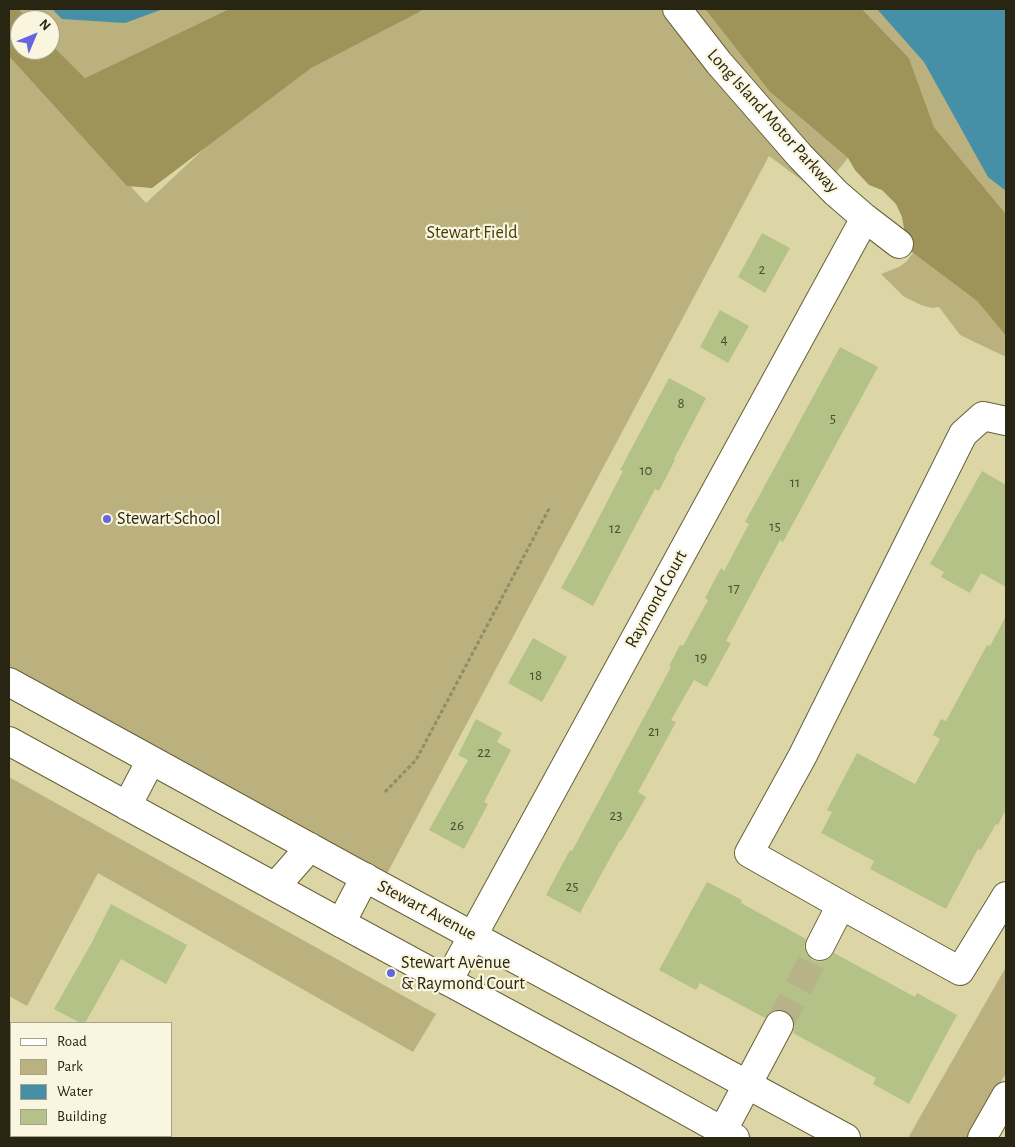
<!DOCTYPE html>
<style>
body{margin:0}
#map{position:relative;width:1015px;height:1147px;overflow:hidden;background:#dcd5a6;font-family:"Alegreya Sans",sans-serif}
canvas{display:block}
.frame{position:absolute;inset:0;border:10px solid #282513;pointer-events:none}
.legend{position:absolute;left:10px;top:1022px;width:162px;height:115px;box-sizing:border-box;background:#f9f5de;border:1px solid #a5a28d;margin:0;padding:6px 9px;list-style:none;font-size:15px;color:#282513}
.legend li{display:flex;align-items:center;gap:10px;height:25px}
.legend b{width:25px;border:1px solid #a5a28d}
.north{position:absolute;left:10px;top:10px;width:50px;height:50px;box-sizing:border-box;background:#f9f5de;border:1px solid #a5a28d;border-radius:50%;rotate:45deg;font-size:14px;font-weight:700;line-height:20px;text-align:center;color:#282513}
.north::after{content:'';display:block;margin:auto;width:18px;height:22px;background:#6765de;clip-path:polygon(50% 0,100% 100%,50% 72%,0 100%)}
</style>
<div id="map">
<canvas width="1015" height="1147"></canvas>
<div class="frame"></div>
<ul class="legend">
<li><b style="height:6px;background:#fff"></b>Road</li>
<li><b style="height:14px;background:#bab17e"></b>Park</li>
<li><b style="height:14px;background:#4590a6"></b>Water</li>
<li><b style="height:14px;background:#b4c288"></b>Building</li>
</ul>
<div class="north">N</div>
</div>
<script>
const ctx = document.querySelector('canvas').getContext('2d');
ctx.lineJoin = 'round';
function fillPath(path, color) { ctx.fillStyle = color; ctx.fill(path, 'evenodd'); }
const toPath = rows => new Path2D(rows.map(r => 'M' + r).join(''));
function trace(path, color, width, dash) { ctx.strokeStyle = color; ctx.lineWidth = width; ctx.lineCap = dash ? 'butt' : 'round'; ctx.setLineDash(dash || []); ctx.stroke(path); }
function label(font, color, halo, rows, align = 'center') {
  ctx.font = font + ' "Alegreya Sans",sans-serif'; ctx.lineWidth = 4.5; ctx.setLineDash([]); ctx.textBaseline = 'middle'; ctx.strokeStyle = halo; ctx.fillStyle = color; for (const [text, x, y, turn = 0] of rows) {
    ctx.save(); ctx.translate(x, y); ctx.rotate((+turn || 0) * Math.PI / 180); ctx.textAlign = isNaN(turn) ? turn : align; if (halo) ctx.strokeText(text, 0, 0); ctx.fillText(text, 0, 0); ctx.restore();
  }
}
const green = toPath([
 [19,9,229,9,85,78,50,43,50,20,27,20],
 [354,9,705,9,770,92,848,158,819,193,769,156,383,881,9,669,9,54,146,203],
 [862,9,1006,9,1006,214,934,127,909,58],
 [913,253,977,301,1006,336,1006,357,960,335,939,307,932,308,921,305,903,296,881,274,899,267,907,261],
 [9,777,436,1014,413,1052,98,873,27,1006,9,996],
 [1006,967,1006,1073,969,1138,908,1138]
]);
const forest = toPath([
 [9,9,19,9,27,20,20,20,20,50,50,50,50,43,85,78,229,9,423,9,419,12,311,68,152,188,127,186,9,56],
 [705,9,862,9,909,58,934,127,1006,214,1006,336,977,301,913,253,907,245,902,217,896,204,882,190,869,185,855,170,848,158,770,92]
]);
const water = toPath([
 [52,9,163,9,125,23,62,19],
 [877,9,1006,9,1006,191,988,177,924,62]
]);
const building = toPath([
 [762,233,790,248,765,293,738,277],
 [720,310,749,326,728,363,700,347],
 [840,347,878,367,783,542,780,540,726,641,731,643,707,687,694,680,671,720,676,722,638,792,646,797,621,841,620,840,580,913,546,895,570,850,572,851,628,747,671,667,669,666,680,645,683,646,708,600,705,598,721,568,724,571,749,524,745,522],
 [669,378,706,398,674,459,675,460,659,491,655,489,593,606,561,588,579,556,623,471,620,470],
 [982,471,1006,485,1006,587,981,573,970,593,941,577,944,572,930,564],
 [1006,616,1006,809,998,825,996,824,981,850,978,849,946,909,870,869,874,861,821,833,832,812,827,810,857,753,915,784,940,739,933,735,941,719,946,721,987,645,990,646],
 [533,638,567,657,542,702,508,683],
 [476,719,502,733,497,742,511,750,484,802,488,804,464,849,429,830,468,760,458,755],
 [707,882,742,900,741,903,806,939,804,947,807,954,812,960,821,962,828,959,834,953,915,997,917,993,957,1015,909,1104,873,1084,876,1078,793,1033,795,1025,792,1017,786,1011,778,1009,771,1012,765,1018,700,983,696,990,659,970],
 [111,904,187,945,166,984,121,959,85,1023,80,1023,54,1009,91,944]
]);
const minorTunnel = toPath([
 [779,1025,820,946]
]);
const path = toPath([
 [385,792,416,760,550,507]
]);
const minor = toPath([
 [677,9,719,63,800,156,836,193,865,218,899,244],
 [1006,421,983,416,963,434,802,757,749,853,841,905,960,971,1006,896],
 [341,923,365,877],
 [820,946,841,905],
 [448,981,865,218],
 [722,1132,779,1025],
 [982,1138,1006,1096]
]);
const major = toPath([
 [9,682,353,871,846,1138],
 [9,741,341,923,625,1077,735,1138],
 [127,806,151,760],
 [275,887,310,847]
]);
const markers = [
 [107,519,5,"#6765de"],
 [391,973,5,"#6765de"]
];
const numberNames = [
 ["2",762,269],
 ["4",724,339],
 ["8",681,403],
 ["5",833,418],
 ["10",646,470],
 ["11",795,482],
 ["15",775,526],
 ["12",615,528],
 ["17",734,588],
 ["19",701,657],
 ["18",536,675],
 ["21",654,731],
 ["22",484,752],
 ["23",616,815],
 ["26",457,825],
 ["25",572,886]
];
const streetNames = [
 ["Long Island Motor Parkway",773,121,48],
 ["Raymond Court",656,599,-61],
 ["Stewart Avenue",427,910,28]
];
const parkNames = [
 ["Stewart Field",472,233]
];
const poiNames = [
 ["Stewart School",117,519],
 ["Stewart Avenue",401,963],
 ["& Raymond Court",401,984]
];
fillPath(green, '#bab17e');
fillPath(forest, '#9e9358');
fillPath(water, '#4590a6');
fillPath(building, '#b4c288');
trace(minorTunnel, '#b8b289', 28, [28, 14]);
trace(minor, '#686137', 30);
trace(major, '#686137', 30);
trace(path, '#918c69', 3, [4, 2.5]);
trace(minor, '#fff', 28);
trace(major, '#fff', 28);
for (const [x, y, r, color] of markers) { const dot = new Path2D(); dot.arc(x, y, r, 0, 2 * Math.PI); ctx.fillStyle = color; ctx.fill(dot); trace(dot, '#f9f5de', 2); }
label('15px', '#4b4c30', null, numberNames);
label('18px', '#282513', '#f9f5de', streetNames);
label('18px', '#433b09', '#f9f5de', parkNames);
label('18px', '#282513', '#f9f5de', poiNames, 'left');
</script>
